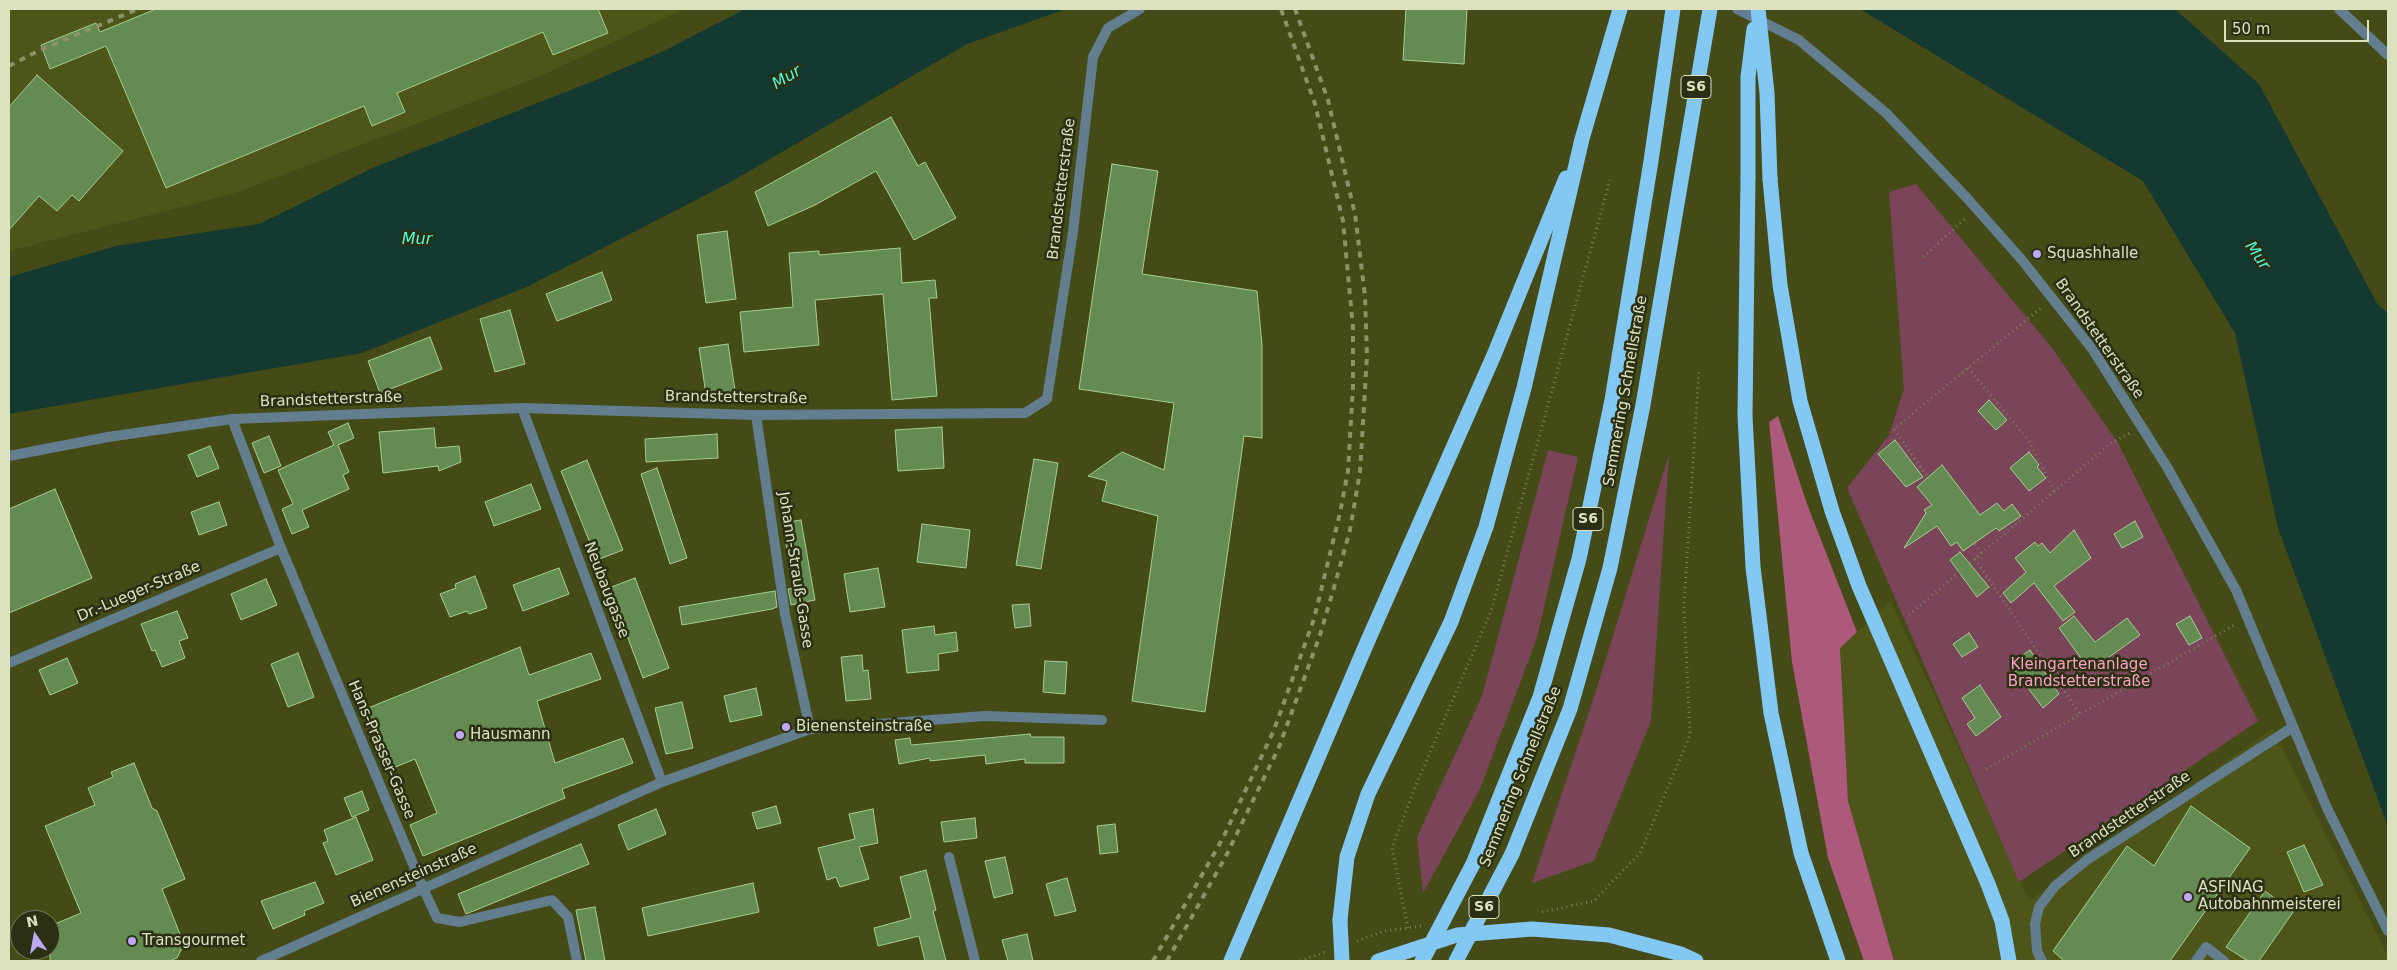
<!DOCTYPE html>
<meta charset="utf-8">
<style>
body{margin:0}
#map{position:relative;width:2397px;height:970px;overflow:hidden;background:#444b17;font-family:"DejaVu Sans",sans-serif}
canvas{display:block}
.frame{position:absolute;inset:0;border:10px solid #dce2c0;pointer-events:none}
.north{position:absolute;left:10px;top:910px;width:50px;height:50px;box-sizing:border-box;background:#2b2f13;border:1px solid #727758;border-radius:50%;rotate:348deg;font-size:14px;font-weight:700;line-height:20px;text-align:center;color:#dce2c0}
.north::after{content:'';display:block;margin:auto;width:18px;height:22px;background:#bda9f5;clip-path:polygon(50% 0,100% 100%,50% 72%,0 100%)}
.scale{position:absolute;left:2224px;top:20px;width:145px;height:22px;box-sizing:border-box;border:2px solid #dce2c0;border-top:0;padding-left:6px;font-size:15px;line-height:18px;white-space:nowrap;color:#dce2c0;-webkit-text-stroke:4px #2b2f13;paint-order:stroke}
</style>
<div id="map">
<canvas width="2397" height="970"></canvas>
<div class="frame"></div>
<div class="north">N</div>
<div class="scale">50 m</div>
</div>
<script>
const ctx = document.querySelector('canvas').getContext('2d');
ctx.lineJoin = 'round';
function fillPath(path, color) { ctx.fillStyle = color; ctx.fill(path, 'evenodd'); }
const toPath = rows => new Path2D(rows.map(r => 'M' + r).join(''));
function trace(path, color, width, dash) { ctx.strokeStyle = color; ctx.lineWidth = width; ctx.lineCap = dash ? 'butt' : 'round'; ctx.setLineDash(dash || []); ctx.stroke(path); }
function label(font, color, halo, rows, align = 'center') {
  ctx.font = font + ' "DejaVu Sans",sans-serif'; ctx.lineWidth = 5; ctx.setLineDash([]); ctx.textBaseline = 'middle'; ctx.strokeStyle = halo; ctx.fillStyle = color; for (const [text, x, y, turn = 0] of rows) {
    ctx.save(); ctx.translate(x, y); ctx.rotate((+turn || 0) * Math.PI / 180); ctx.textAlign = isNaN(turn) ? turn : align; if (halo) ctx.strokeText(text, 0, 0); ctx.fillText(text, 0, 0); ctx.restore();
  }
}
const built = toPath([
 [9,9,684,9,543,75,236,193,9,251],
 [1891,601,2029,901,2272,729,2388,956,2388,961,1894,961,1848,801,1840,647]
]);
const green = toPath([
 [1916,184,2052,348,2118,443,2258,721,2019,882,1847,488,1889,435,1904,389,1889,192],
 [1548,450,1578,457,1537,638,1480,789,1423,893,1417,837,1482,696],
 [1669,454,1651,721,1594,861,1532,883,1595,694]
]);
const forest = toPath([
 [1778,416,1807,504,1857,632,1840,648,1848,801,1894,961,1864,961,1828,858,1792,662,1769,422]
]);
const water = toPath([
 [745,9,1066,9,967,44,727,184,529,286,362,353,9,414,9,277,116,246,259,224,375,167,596,80,666,50],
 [1860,9,2175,9,2259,84,2378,305,2388,313,2388,827,2278,528,2235,333,2143,181]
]);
const building = toPath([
 [156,9,598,9,608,33,553,55,543,32,397,93,405,112,372,126,364,106,166,188,106,46,50,69,41,45,96,23,100,32,156,9],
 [1406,9,1467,9,1464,64,1403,60,1406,9],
 [37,75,123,151,79,201,72,195,57,211,39,196,9,230,9,107,37,75],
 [891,117,918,166,925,162,956,218,914,240,876,171,815,205,768,226,755,192,891,117],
 [1112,164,1158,171,1142,274,1257,291,1262,345,1262,438,1244,436,1205,712,1132,701,1158,516,1102,501,1107,481,1088,476,1122,452,1164,470,1174,403,1079,389,1112,164],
 [727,231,736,299,706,303,697,235,727,231],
 [900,248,902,283,935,280,937,298,929,298,937,396,892,400,883,294,815,300,819,345,744,352,740,312,793,307,789,253,819,251,819,255,900,248],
 [602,272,612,300,557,321,546,294,602,272],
 [510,310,525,364,495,372,480,319,510,310],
 [430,337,442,369,380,393,368,361,430,337],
 [728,344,736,397,707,401,699,348,728,344],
 [1989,400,2007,420,1996,430,1978,411,1989,400],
 [348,423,354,438,338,445,349,472,343,475,349,489,302,510,309,527,292,534,282,509,293,504,278,470,334,445,328,432,348,423],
 [942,427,944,468,898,471,895,430,942,427],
 [434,428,436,448,459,446,461,462,439,471,438,466,383,473,379,432,434,428],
 [717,434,718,458,646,462,645,439,717,434],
 [269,436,281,466,264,473,252,443,269,436],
 [1895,440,1923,477,1906,487,1878,454,1895,440],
 [210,446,219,468,197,477,188,455,210,446],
 [2029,452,2039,465,2037,467,2046,478,2029,491,2010,468,2029,452],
 [1034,459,1058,463,1041,569,1016,565,1034,459],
 [587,460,623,550,597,560,561,471,587,460],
 [1942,465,1980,515,1997,503,2004,511,2012,504,2021,516,1999,531,1996,528,1963,551,1957,542,1951,546,1937,526,1904,548,1926,513,1924,510,1932,505,1917,487,1942,465],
 [657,468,687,558,670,564,641,474,657,468],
 [531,484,541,509,494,526,485,502,531,484],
 [55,489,92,578,9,613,9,509,55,489],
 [219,502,227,525,199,535,191,512,219,502],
 [801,520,815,600,791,605,788,589,794,588,782,523,801,520],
 [2135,521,2143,537,2122,548,2114,534,2135,521],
 [922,524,970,530,966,568,917,562,922,524],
 [2074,530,2091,558,2054,586,2075,612,2063,621,2034,583,2011,603,2003,593,2026,572,2015,558,2035,542,2038,546,2042,543,2050,553,2074,530],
 [1960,552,1989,587,1977,597,1950,560,1960,552],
 [559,568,569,594,523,611,513,585,559,568],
 [878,568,885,607,850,612,844,574,878,568],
 [475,576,487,608,469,614,467,611,450,617,440,594,456,588,455,584,475,576],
 [635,578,669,668,643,678,609,588,635,578],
 [266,579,277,605,241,620,231,594,266,579],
 [775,591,777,607,772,609,682,625,679,607,775,591],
 [1029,604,1031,626,1015,628,1012,605,1029,604],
 [177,611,188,638,179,641,185,658,162,667,155,650,152,651,141,624,177,611],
 [2074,616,2095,642,2127,618,2140,635,2098,665,2096,662,2088,668,2059,628,2074,616],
 [2190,616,2202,638,2189,645,2176,624,2190,616],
 [934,626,935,635,956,632,958,651,938,654,939,670,907,673,902,630,934,626],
 [1969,633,1978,647,1962,657,1953,644,1969,633],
 [520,647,529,675,591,653,601,679,537,701,555,763,623,738,633,763,562,789,565,798,423,856,410,825,437,813,415,759,388,770,363,710,520,647],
 [2030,650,2059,694,2043,708,2010,664,2030,650],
 [298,653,314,697,288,707,271,664,298,653],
 [862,655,863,671,868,670,871,699,846,701,841,657,862,655],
 [67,658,78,683,50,695,39,670,67,658],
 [1045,661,1067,662,1065,694,1043,692,1045,661],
 [1980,685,2001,717,1976,736,1967,724,1975,718,1962,698,1980,685],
 [756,688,762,715,730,722,724,696,756,688],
 [682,702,693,748,666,754,655,708,682,702],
 [1030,734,1031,737,1064,737,1064,763,1025,763,1025,759,986,764,985,755,930,761,930,758,899,764,895,740,910,738,911,745,1030,734],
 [134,763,152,808,157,811,185,879,162,889,184,944,177,958,169,961,50,961,50,926,81,913,45,826,95,805,88,788,113,777,111,772,134,763],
 [362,791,369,810,352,817,344,798,362,791],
 [776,806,781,823,757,829,752,813,776,806],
 [2191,806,2250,848,2170,961,2064,961,2053,951,2127,846,2154,866,2191,806],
 [656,809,666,834,628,850,618,825,656,809],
 [873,809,878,843,859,847,869,879,840,887,836,877,827,880,818,848,855,839,849,814,873,809],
 [356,817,373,860,336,875,323,843,328,841,324,830,356,817],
 [975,818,977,838,944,842,941,822,975,818],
 [1115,824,1118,852,1100,854,1097,826,1115,824],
 [581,844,589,864,466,914,458,894,581,844],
 [2304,845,2323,885,2304,892,2287,852,2304,845],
 [1005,857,1013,893,994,898,985,861,1005,857],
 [926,870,936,910,933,911,946,961,925,961,919,936,878,946,874,928,911,918,900,877,926,870],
 [1067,878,1076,911,1055,916,1046,884,1067,878],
 [315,882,324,903,304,911,305,915,273,929,261,901,315,882],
 [753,883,759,912,648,936,642,908,753,883],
 [2265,891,2293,912,2259,961,2248,961,2226,947,2265,891],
 [595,907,605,961,586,961,576,910,595,907],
 [1027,934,1033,961,1008,961,1002,940,1027,934]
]);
const path = toPath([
 [1923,257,1967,217],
 [1968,368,2029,441,2054,491],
 [1981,553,1894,429,2041,308],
 [1975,559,2080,714],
 [1909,615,2111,443,2130,433],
 [1986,769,2236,624],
 [1542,912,1594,901,1640,853,1690,735,1684,605,1699,369],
 [1408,928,1392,848,1416,785,1491,611,1610,180],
 [1357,941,1385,931,1421,926],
 [1300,961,1325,952]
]);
const lane = toPath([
 [2042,961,2037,951,2035,924,2039,907,2055,886,2088,859,2293,727],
 [2196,961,2206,947,2224,961]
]);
const street = toPath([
 [1737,9,1799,40,1886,113,1966,197,2022,260,2093,350,2167,467,2236,590,2327,808,2388,931],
 [2339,9,2388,55],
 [522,408,662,782],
 [756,415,785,614,810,729],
 [232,419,281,548,423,888,437,918,460,922,552,900,568,917,577,961],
 [9,456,108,437,232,419,522,408,756,415,1025,413,1047,399,1073,232,1093,57,1108,28,1140,9],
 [9,663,281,548],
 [949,857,975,961],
 [261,961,662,782,810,729,985,716,1102,720]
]);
const highway = toPath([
 [1748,177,1745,416,1753,567,1771,713,1801,853,1838,961],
 [1770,179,1780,285,1800,401,1832,511,1859,586,1988,884,2002,921,2009,961],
 [1512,854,1570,709,1610,568,1643,405,1710,9],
 [1473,864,1540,697,1579,559,1612,400,1651,161,1673,9],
 [1340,920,1347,857,1368,794,1451,622,1486,527,1524,388,1582,139,1620,9],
 [1231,961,1366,645,1494,355,1566,178],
 [1378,961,1457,935,1532,929,1609,935,1681,954,1696,961]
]);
const rail = toPath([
 [9,66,38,51,138,9],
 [1153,961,1223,838,1274,730,1314,619,1340,513,1348,471,1353,386,1353,328,1343,221,1315,104,1281,9],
 [1167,961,1226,856,1279,747,1320,635,1335,584,1350,530,1360,472,1367,356,1365,296,1355,214,1328,100,1295,9]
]);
const highwayBridge = toPath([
 [1758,9,1767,93,1770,179],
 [1748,177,1748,77,1754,29],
 [1340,920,1342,961],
 [1422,961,1473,864],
 [1456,961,1512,854]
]);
const markers = [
 [2037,254,5,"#bda9f5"],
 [786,727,5,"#bda9f5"],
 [460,735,5,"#bda9f5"],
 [2188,897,5,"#bda9f5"],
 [132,941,5,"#bda9f5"]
];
const shields = [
 [1696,87,30],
 [1588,519,30],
 [1484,907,30]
];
const shieldNames = [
 ["S6",1696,87],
 ["S6",1588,519],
 ["S6",1484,907]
];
const streetNames = [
 ["Brandstetterstraße",1062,189,-83],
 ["Brandstetterstraße",2099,339,55],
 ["Semmering Schnellstraße",1626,391,-80],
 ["Brandstetterstraße",736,398,1],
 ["Brandstetterstraße",331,400,-2],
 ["Johann-Strauß-Gasse",795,570,81],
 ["Neubaugasse",606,590,69],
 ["Dr.-Lueger-Straße",139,592,-23],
 ["Hans-Prasser-Gasse",381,750,67],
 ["Semmering Schnellstraße",1521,777,-68],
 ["Brandstetterstraße",2130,815,-34],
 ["Bienensteinstraße",414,876,-24]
];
const poiNames = [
 ["Squashhalle",2047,254],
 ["Bienensteinstraße",796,727],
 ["Hausmann",470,735],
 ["ASFINAG",2198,888],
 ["Autobahnmeisterei",2198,905],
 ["Transgourmet",142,941]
];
const parkNames = [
 ["Kleingartenanlage",2079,665],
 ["Brandstetterstraße",2079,682]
];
const waterNames = [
 ["Mur",787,78,-31],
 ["Mur",417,240],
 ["Mur",2257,256,55]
];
fillPath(built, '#4d5519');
fillPath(green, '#7a4559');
fillPath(forest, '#ad597b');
fillPath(water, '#133931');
fillPath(building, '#648b52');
trace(building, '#a6cf93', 1);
trace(path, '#7c8356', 3, [1, 4]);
trace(lane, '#627e8f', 10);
trace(street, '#627e8f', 10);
trace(highway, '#83c8f3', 15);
trace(rail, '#8c9367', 4, [6, 6]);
trace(highwayBridge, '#83c8f3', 15);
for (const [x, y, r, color] of markers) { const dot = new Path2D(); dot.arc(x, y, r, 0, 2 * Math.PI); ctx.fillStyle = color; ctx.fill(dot); trace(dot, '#2b2f13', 2); }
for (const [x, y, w] of shields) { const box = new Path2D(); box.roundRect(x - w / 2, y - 11.5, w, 23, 4); ctx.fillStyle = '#2b2f13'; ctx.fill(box); trace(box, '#dce2c0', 1); }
label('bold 14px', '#dce2c0', null, shieldNames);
label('15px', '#dce2c0', '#2b2f13', streetNames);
label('15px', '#dce2c0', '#2b2f13', poiNames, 'left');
label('15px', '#fda0c3', '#2b2f13', parkNames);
label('italic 16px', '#4ffad7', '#2b2f13', waterNames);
</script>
